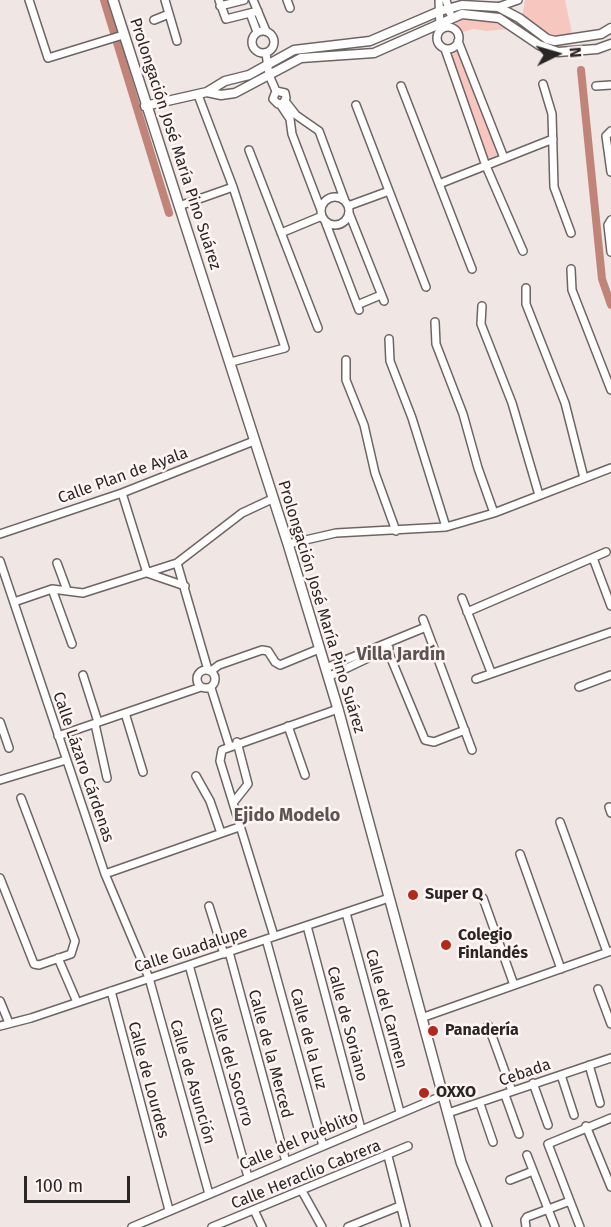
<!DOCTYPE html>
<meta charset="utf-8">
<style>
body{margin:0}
#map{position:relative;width:611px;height:1227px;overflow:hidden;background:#f0e7e5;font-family:"Fira Sans",sans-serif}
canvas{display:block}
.north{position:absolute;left:527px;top:24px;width:60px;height:60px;-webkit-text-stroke:4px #fdf4f3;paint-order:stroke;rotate:85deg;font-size:16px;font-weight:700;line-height:24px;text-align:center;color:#2a2626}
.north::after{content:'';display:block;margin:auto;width:21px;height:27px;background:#2a2626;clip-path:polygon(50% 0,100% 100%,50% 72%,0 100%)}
.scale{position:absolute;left:24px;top:1176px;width:106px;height:27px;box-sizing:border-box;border:3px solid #2a2626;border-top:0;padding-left:8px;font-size:18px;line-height:21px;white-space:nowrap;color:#2a2626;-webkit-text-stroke:4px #fdf4f3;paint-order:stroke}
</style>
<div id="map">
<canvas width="611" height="1227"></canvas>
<div class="north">N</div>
<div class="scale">100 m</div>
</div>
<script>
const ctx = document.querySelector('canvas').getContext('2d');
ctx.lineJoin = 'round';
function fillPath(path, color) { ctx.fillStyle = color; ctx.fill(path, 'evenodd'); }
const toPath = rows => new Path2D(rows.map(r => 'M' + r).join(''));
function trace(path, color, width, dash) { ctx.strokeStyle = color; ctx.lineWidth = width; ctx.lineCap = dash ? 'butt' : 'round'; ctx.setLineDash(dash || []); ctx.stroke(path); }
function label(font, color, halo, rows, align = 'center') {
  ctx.font = font + ' "Fira Sans",sans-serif'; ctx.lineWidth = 5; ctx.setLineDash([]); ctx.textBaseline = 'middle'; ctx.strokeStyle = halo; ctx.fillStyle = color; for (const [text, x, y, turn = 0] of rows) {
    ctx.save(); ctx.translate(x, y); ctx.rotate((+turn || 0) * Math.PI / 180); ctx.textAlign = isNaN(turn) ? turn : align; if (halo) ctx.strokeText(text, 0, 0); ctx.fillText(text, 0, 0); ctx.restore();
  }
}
const green = toPath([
 [525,0,565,0,572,33,550,37,522,17],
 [455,20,489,20,508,29,487,31,473,29,460,33],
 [458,46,500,155,487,161,447,51]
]);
const canal = toPath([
 [104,0,169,213],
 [581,70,602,279,611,305]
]);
const minor = toPath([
 [29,0,48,58,123,35],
 [165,0,177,41],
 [219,0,226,19,258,11],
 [253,0,266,31],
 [287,0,290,8],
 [439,0,440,27],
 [446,0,450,13],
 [220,6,244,0],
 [498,7,518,0],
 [250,13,257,32],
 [154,20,169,14],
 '437 38a11 11 0 1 1 22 0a11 11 0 1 1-22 0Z',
 '252 42a11 11 0 1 1 22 0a11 11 0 1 1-22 0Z',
 [458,41,504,158],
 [445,49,486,166,523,251],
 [266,53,269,75,276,91,273,99,278,104,283,103,286,98,285,93,276,91],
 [543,84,552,114,554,187,571,233],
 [401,86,472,269],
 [596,86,611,85],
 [198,95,233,187,285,348,231,362],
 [285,101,296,115,319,131,345,201],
 [280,104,290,119,292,134,321,210],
 [356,105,426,287],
 [611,131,606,136,611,172],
 [249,150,318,328],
 [439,184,553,139],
 '321 211a14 14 0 1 1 28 0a14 14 0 1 1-28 0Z',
 [179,206,233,187],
 [348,206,389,191],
 [349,213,384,301],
 [611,220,608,225,611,252],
 [325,221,359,310],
 [281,233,322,216],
 [571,269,572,290,611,390],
 [526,288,526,304,565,403,584,478],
 [357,305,381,295],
 [482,306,481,324,512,403,539,495],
 [435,322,436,344,463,414,478,468,494,513],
 [389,339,390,361,412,418,446,527],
 [346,360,346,380,364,425,375,473,396,531],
 [122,493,147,573,185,586],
 [0,534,122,493,254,441],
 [288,544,336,533,446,527,494,513,611,468],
 [593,558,611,606],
 [0,561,105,874,149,978,209,1194],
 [57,563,67,590],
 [177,563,208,670],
 [52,589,72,644],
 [462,598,491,672],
 [14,602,52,589,83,593,177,563,242,513,272,499],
 [467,612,606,552],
 [423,619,472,750],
 [385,644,425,740,434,742,465,730],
 [326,668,426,627],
 '197 679a9 9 0 1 1 18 0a9 9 0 1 1-18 0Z',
 [211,671,219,665,262,650,268,651,275,662,280,665,319,649],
 [83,675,98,722],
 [328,677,389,648],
 [476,679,611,632],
 [579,687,611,675],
 [211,688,229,745],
 [125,713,143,772],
 [0,722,9,748],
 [95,724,107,778],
 [288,726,305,775],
 [58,736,201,687],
 [237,742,248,784,233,803,274,936],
 [196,776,210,801,221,833],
 [0,780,66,760],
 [233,803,220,761,222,750,338,709],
 [609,807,611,813],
 [560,822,607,952],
 [520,854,561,969],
 [105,874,239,827],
 [0,878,34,964,39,965,71,954,75,941,21,798],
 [483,898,514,985],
 [209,906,224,954],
 [346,913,400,1112],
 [307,926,361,1129],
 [266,939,323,1146],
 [229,952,286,1162],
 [58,958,77,1002],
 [189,965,248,1177],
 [598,989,611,1024],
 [111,991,169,1210],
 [0,1001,9,1023],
 [424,1017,611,951],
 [488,1025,512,1091],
 [0,1026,31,1018,389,898],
 [589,1065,600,1103],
 [561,1075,574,1115],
 [533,1083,548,1125],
 [505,1095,519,1134],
 [480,1104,493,1142],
 [448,1113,611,1058],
 [586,1126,611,1187],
 [527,1155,555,1227],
 [388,1156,406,1227],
 [510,1180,533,1171],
 [302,1191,322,1227],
 [254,1210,262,1227],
 [132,1227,444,1095],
 [212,1227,408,1146],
 [348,1227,400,1206],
 [526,1227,525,1220,527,1217,570,1201],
 [580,1227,548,1144,611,1118]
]);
const tertiary = toPath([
 [207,92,225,81,249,75,294,50,370,41,440,11,462,5,498,7,519,18,547,39,555,41,601,34,611,28],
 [145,106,207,92,221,95,235,93,301,58,374,53,462,14,499,18,539,45,558,52,597,49,611,44]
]);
const secondary = toPath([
 [113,0,288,544,338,709,461,1162,487,1227]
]);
const markers = [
 [413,895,6,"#b52819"],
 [446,945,6,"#b52819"],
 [433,1031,6,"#b52819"],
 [424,1093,6,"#b52819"]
];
const streetNames = [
 ["Prolongación José María Pino Suárez",175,144,72],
 ["Calle Plan de Ayala",123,476,-20],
 ["Prolongación José María Pino Suárez",321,607,73],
 ["Calle Lázaro Cárdenas",83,767,71],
 ["Calle Guadalupe",191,950,-18],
 ["Calle del Carmen",386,1009,75],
 ["Calle de Soriano",347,1024,75],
 ["Calle de la Luz",308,1039,75],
 ["Calle de la Merced",270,1054,75],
 ["Calle del Socorro",231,1067,74],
 ["Cebada",525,1073,-19],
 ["Calle de Lourdes",148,1080,75],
 ["Calle de Asunción",192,1082,74],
 ["Calle del Pueblito",299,1141,-23],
 ["Calle Heraclio Cabrera",306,1175,-22]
];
const poiNames = [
 ["Super Q",425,895],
 ["Colegio",458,936],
 ["Finlandés",458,954],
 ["Panadería",445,1031],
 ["OXXO",436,1093]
];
const neighbourhoodNames = [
 ["Villa Jardín",401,655],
 ["Ejido Modelo",287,816]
];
fillPath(green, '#f7c7bf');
trace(canal, '#c08479', 8);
trace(minor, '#6d6564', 10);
trace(tertiary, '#6d6564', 11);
trace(secondary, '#6d6564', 12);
trace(minor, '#fff', 7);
trace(tertiary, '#fff', 8);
trace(secondary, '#fff', 9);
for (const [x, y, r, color] of markers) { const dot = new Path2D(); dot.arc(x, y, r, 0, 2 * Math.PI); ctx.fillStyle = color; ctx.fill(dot); trace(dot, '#fdf4f3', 2); }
label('16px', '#2a2626', '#fdf4f3', streetNames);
label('bold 16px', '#2a2626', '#fdf4f3', poiNames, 'left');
label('bold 18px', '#5b5452', '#fdf4f3', neighbourhoodNames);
</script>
